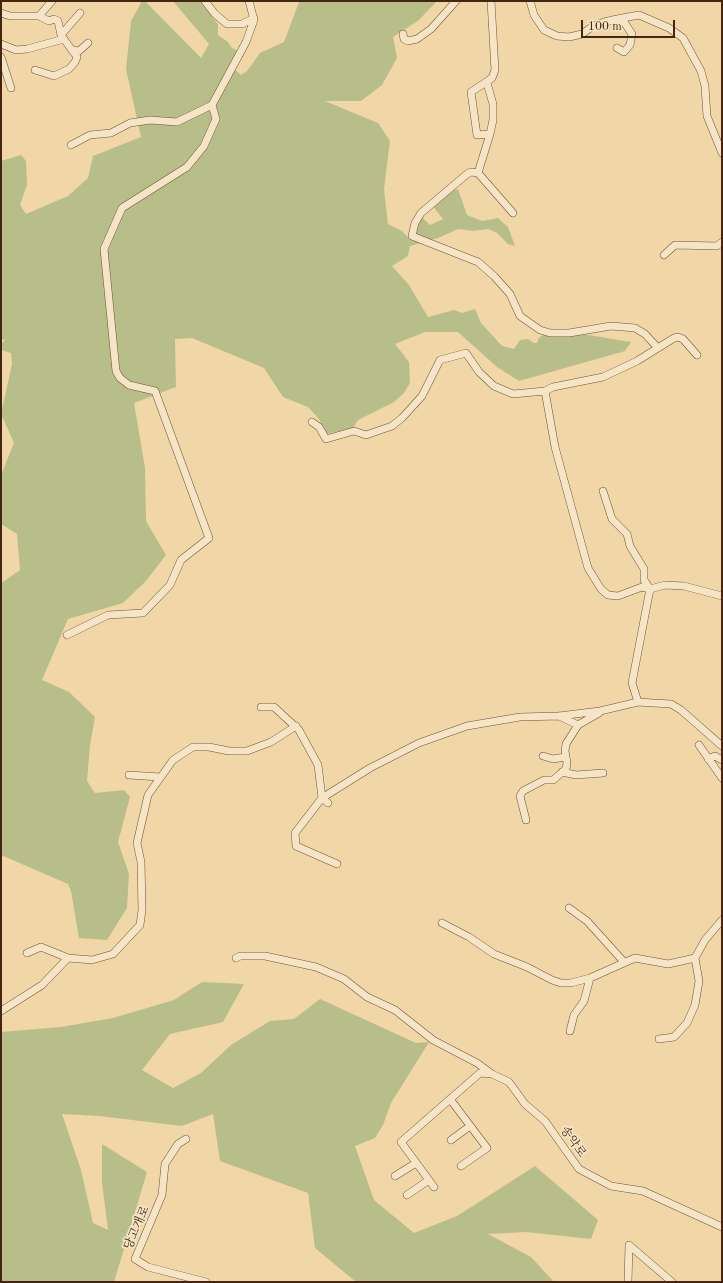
<!DOCTYPE html>
<meta charset="utf-8">
<style>
body{margin:0}
#map{position:relative;width:723px;height:1283px;overflow:hidden;background:#f1d6a8;font-family:"Old Standard TT",serif}
canvas{display:block}
.frame{position:absolute;inset:0;border:2px solid #442610;pointer-events:none}
.scale{position:absolute;left:581px;top:20px;width:94px;height:18px;box-sizing:border-box;border:2px solid #442610;border-top:0;padding-left:5px;font-size:12px;line-height:14px;white-space:nowrap;color:#442610;-webkit-text-stroke:3px #f6e4c6;paint-order:stroke}
</style>
<div id="map">
<canvas width="723" height="1283"></canvas>
<div class="frame"></div>
<div class="scale">100 m</div>
</div>
<script>
const ctx = document.querySelector('canvas').getContext('2d');
ctx.lineJoin = 'round';
function fillPath(path, color) { ctx.fillStyle = color; ctx.fill(path, 'evenodd'); }
const toPath = rows => new Path2D(rows.map(r => 'M' + r).join(''));
function trace(path, color, width, dash) { ctx.strokeStyle = color; ctx.lineWidth = width; ctx.lineCap = dash ? 'butt' : 'round'; ctx.setLineDash(dash || []); ctx.stroke(path); }
function label(font, color, halo, rows, align = 'center') {
  ctx.font = font + ' "Old Standard TT","Noto Serif KR",serif'; ctx.lineWidth = 3.5; ctx.setLineDash([]); ctx.textBaseline = 'middle'; ctx.strokeStyle = halo; ctx.fillStyle = color; for (const [text, x, y, turn = 0] of rows) {
    ctx.save(); ctx.translate(x, y); ctx.rotate((+turn || 0) * Math.PI / 180); ctx.textAlign = isNaN(turn) ? turn : align; if (halo) ctx.strokeText(text, 0, 0); ctx.fillText(text, 0, 0); ctx.restore();
  }
}
const green = toPath([
 [142,1,145,1,201,58,209,44,173,1,202,1,213,18,218,24,218,35,228,42,231,47,244,55,234,69,241,75,247,71,260,53,284,42,299,2,296,1,437,1,419,20,393,37,397,58,382,85,361,101,325,101,378,123,390,141,384,189,388,224,402,231,408,237,416,231,422,217,430,225,443,219,432,205,451,191,458,189,467,215,482,221,498,218,508,227,515,246,508,244,497,233,488,229,473,231,458,229,438,238,410,246,408,256,392,266,409,285,428,317,454,310,462,313,475,309,481,323,502,346,514,349,520,340,528,339,534,343,537,343,539,338,544,334,555,333,565,329,576,333,631,342,625,351,519,381,497,367,458,332,425,332,395,344,409,362,410,383,404,393,394,402,358,420,353,428,326,434,319,419,308,407,283,397,264,368,192,338,175,339,176,387,134,403,145,468,146,521,166,555,146,581,123,603,68,619,42,680,69,692,95,717,90,745,87,781,95,793,124,790,130,797,118,842,129,874,127,908,107,940,79,938,71,891,68,884,1,855,1,583,20,570,17,534,1,524,1,475,14,443,1,414,12,364,11,353,1,350,1,344,5,340,1,339,1,161,21,155,26,161,27,185,20,205,26,214,68,196,88,178,93,156,141,137,126,69,131,21],
 [202,982,244,984,223,1022,170,1034,142,1070,173,1088,201,1073,231,1045,270,1021,294,1019,320,999,416,1043,429,1042,391,1103,383,1125,375,1138,355,1146,374,1200,414,1233,457,1216,535,1166,598,1220,591,1239,526,1232,488,1234,531,1257,554,1282,356,1282,315,1248,308,1193,220,1161,213,1114,182,1126,99,1116,62,1114,81,1170,93,1223,108,1230,102,1182,102,1144,147,1172,114,1282,1,1282,1,1032,61,1027,113,1018,174,1000]
]);
const street = toPath([
 [205,1,215,14,227,24,242,24,254,18],
 [491,1,495,70,492,78,471,92,477,135,490,134,478,173,513,213],
 [530,1,534,15,544,30,557,36,569,37,582,34,593,26,604,22,617,19,624,22,632,34,630,45,624,52,617,48],
 [1,13,10,16,39,16,49,21,54,19,58,21,61,35,77,57,75,62,69,69,54,76,35,70],
 [39,16,52,1],
 [617,19,639,15,669,28,683,38,701,71,705,86,707,116,722,153],
 [403,34,404,39,408,41,417,39,431,29,456,1],
 [61,35,80,13],
 [1,44,16,50,27,49,64,39],
 [72,50,79,51,88,43],
 [1,57,11,88],
 [487,83,493,104,493,120,490,134],
 [71,145,90,135,111,133,130,123,150,120,177,122,212,105],
 [478,173,471,172,467,174,421,213,415,223,412,236,478,262,494,276,510,294,520,316,540,330,550,333,569,333,611,326,635,328,645,334,657,347],
 [664,255,675,245,717,246,722,242],
 [545,391,555,447,588,568,601,589,608,595,618,596,642,587,650,589,632,683,638,702],
 [312,422,319,427,326,439,354,431,366,435,392,426,402,418,422,396,440,360,466,353,479,372,494,386,513,394,545,391,553,387,603,377,637,361,674,338,678,337,683,339,697,355],
 [603,491,612,519,627,534,630,546,644,569,644,580,650,589,665,585,684,586,722,596],
 [67,635,108,615,143,613,170,585,181,560,209,538,155,391,129,385,120,378,116,371,104,249,122,208,187,167,204,146,216,119,212,105,246,42,254,20,249,1],
 [261,707,274,707,299,730,318,765,322,798,328,803],
 [578,725,599,713],
 [699,745,722,778],
 [543,756,553,759,565,757],
 [708,759,715,756,722,760],
 [562,772,576,775,603,773],
 [129,775,160,777],
 [526,820,520,796,523,791,544,780,553,780,566,769,567,763,565,751,566,744,578,725,559,716],
 [337,864,296,846,295,833,322,798,370,768,419,743,467,726,520,717,559,716,600,711,638,702,653,703,671,704,681,710,722,746],
 [569,908,587,921,624,962],
 [442,923,469,937,494,954,527,967,552,980,561,983,571,983,590,978,635,958,668,964,695,958],
 [27,953,41,947,68,958,92,960,113,954,140,925,142,910,141,862,137,843,148,795,173,760,193,747,209,747,229,751,247,751,271,742,296,726],
 [236,958,240,956,265,956,316,967,344,979,367,997,395,1010,433,1040,477,1063,492,1074],
 [1,1011,42,985,68,958],
 [570,1031,574,1015,584,1001,590,978],
 [659,1039,674,1037,687,1023,695,1005,699,981,695,958,705,940,722,920],
 [450,1099,487,1148,461,1166],
 [186,1139,178,1144,165,1164,162,1195,135,1259,148,1267,206,1282],
 [451,1140,470,1126],
 [395,1176,416,1163],
 [434,1187,401,1142,480,1073,492,1074,509,1082,525,1104,545,1121,579,1169,611,1186,643,1191,722,1227],
 [407,1195,429,1180],
 [628,1282,629,1245,672,1282]
]);
const streetNames = [
 ["송악로",573,1142,55],
 ["당고개로",137,1228,-67]
];
fillPath(green, '#b8be89');
trace(street, '#6f5236', 8);
trace(street, '#f6e4c6', 7);
label('12px', '#442610', '#f6e4c6', streetNames);
</script>
